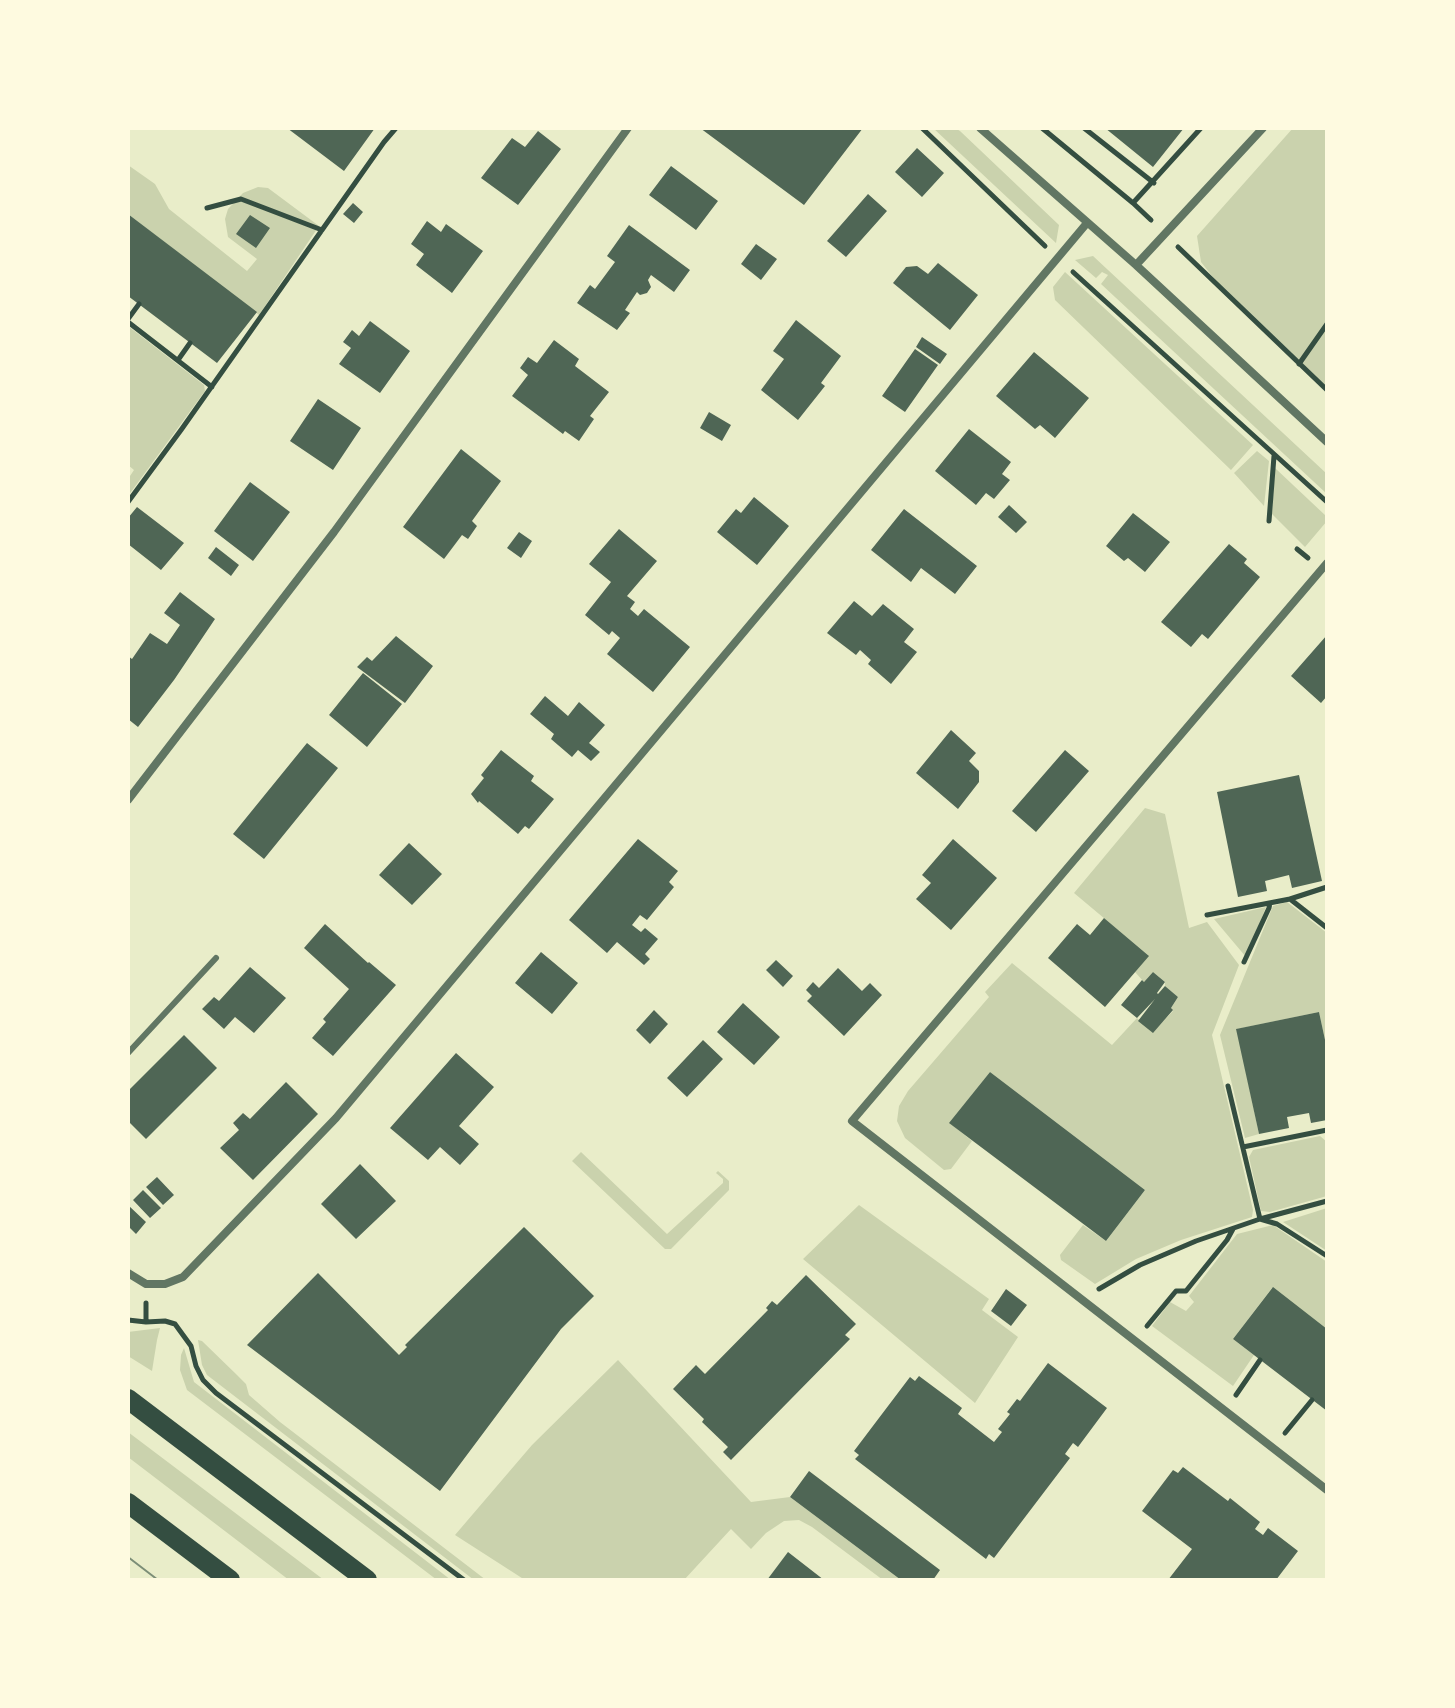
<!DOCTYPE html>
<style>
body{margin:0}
#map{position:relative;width:1455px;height:1708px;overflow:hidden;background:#e9edc9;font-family:"Work Sans",sans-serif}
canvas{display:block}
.frame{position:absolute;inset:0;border:130px solid #fefae0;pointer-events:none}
</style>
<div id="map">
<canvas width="1455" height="1708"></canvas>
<div class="frame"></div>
</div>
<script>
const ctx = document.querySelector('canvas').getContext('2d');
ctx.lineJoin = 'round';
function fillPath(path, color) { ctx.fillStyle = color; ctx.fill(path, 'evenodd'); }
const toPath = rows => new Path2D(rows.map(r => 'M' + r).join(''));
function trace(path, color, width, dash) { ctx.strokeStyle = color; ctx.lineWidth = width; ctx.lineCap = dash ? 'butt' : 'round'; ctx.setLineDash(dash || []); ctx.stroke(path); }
const green = toPath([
 [933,128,955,128,960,131,1059,225,1056,243],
 [1293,128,1327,128,1327,388,1216,281,1201,262,1197,236],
 [128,165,155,184,169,209,247,271,257,259,228,237,225,219,228,209,243,193,258,187,268,188,319,226,259,315,128,214],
 [1093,256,1327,474,1327,494,1101,284,1108,275,1102,272,1096,278,1075,260],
 [1065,272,1253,445,1231,470,1055,300,1053,287],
 [128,326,204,385,205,391,128,496,128,479,134,470,128,465],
 [1257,451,1269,461,1264,506,1234,473],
 [1275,468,1326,516,1327,521,1305,547,1272,514],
 [1145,808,1165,814,1189,928,1207,922,1239,965,1212,1035,1253,1210,1252,1217,1181,1240,1136,1259,1095,1284,1061,1260,1060,1255,1083,1225,1106,1241,1145,1190,990,1072,950,1123,972,1141,951,1169,944,1170,905,1138,897,1121,899,1106,908,1091,989,997,985,992,1012,963,1112,1045,1137,1018,1153,1032,1173,1011,1171,1008,1178,997,1165,986,1165,982,1153,972,1144,982,1135,972,1148,955,1074,893],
 [1287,902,1327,933,1327,1049,1319,1012,1237,1029,1259,1134,1245,1138,1220,1035,1273,906],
 [1266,907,1246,957,1214,919],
 [1320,1136,1327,1142,1327,1196,1270,1212,1261,1211,1249,1157,1253,1150],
 [581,1152,667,1234,723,1183,723,1179,716,1173,718,1171,729,1181,729,1190,671,1249,665,1249,572,1161],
 [859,1205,989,1299,982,1310,1018,1337,975,1403,803,1259],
 [1327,1208,1327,1251,1283,1222],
 [1273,1225,1327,1262,1327,1329,1272,1288,1233,1339,1254,1355,1233,1386,1152,1326,1170,1302,1186,1311,1194,1302,1189,1296,1237,1234],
 [160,1328,157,1340,152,1371,128,1356,128,1332],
 [198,1340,202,1341,237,1375,246,1384,249,1395,280,1422,486,1580,474,1580,207,1375,202,1365],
 [184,1348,194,1382,451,1580,437,1580,187,1390,180,1370,181,1355],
 [618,1360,751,1502,790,1497,901,1580,883,1580,812,1527,799,1520,784,1521,766,1533,751,1549,731,1529,684,1580,525,1580,455,1535,532,1445],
 [128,1432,324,1580,289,1580,128,1457]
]);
const building = toPath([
 [287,128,375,128,344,171],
 [700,128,863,128,804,205],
 [1105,128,1184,128,1153,167],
 [538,131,561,149,518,205,481,178,512,138,525,147],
 [917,148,944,173,922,197,895,172],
 [671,166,718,201,696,230,649,195],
 [868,194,887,211,846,257,827,241],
 [353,203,363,212,354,223,343,214],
 [128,214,257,312,217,363,128,296],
 [250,215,270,228,256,248,236,234],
 [427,221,441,232,446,224,483,251,452,293,416,265,424,254,411,244],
 [629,225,690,270,674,292,651,275,648,280,651,287,647,293,640,295,637,292,625,310,630,313,617,330,577,303,590,285,595,289,615,262,607,256],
 [756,244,777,259,761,280,741,264],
 [938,263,978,295,950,330,893,283,906,267,917,266,928,274],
 [796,320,841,356,821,383,825,386,798,420,761,390,784,359,773,351],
 [370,321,410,351,380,393,339,364,351,348,343,342,352,330,359,336],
 [922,337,947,354,940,364,916,347],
 [554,340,579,359,575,366,609,392,590,416,594,419,579,441,565,431,563,434,512,396,528,375,520,368,528,357,537,363],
 [915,349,938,365,905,412,882,396],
 [1034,352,1089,398,1055,438,1040,425,1035,429,996,396],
 [318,399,361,428,333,470,290,441],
 [709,412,731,425,722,441,700,428],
 [969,429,1011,462,1002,474,1010,480,994,499,986,493,976,505,935,471],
 [461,449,501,481,472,521,477,526,468,539,462,535,444,559,403,527],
 [250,482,290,512,253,561,214,531],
 [754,497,789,526,757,565,717,532,736,509,741,513],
 [1009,505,1027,522,1016,533,998,517],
 [137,507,184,543,161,570,128,544,128,518],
 [904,509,977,566,955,594,921,568,911,582,871,550],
 [1133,513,1170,542,1145,572,1128,558,1124,561,1106,546],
 [619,529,657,561,627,596,635,602,630,609,638,616,644,609,690,647,653,692,607,654,620,638,612,631,609,635,585,615,611,582,589,564],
 [519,532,532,541,521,558,507,548],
 [1229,544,1247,559,1244,563,1260,577,1208,639,1202,634,1191,647,1161,622],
 [216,547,239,565,231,576,208,558],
 [180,592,215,619,174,680,138,727,128,719,128,656,132,659,150,633,167,644,180,625,164,613],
 [854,601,872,616,883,604,914,629,904,642,917,652,891,684,868,664,871,660,860,650,856,655,827,633],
 [1327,635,1327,696,1321,703,1291,676],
 [396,636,433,666,405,703,357,667,367,657,372,661],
 [363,673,402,704,367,747,329,715],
 [545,696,568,716,579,702,605,725,589,743,600,752,591,761,578,750,572,757,551,739,554,734,530,714],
 [951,730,976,753,969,761,979,771,979,782,958,809,916,773],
 [307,743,338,768,264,859,233,834],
 [501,750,534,776,531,781,554,799,529,829,525,826,518,834,479,801,478,803,471,794,484,778,481,775],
 [1065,750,1089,771,1036,832,1012,811],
 [1299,775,1322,881,1292,888,1289,875,1265,881,1267,891,1238,897,1217,792],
 [638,839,678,871,669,882,674,887,647,920,640,915,632,925,641,932,645,928,658,939,645,954,650,959,644,965,617,942,607,953,569,920],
 [953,839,997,878,951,930,916,899,931,883,922,875],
 [409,843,442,874,412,905,379,875],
 [1104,918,1149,956,1105,1007,1048,958,1077,924,1090,935],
 [325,924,368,963,369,962,396,985,333,1056,312,1038,326,1022,323,1019,349,989,304,948],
 [541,952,578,983,552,1014,515,983],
 [776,960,793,976,783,987,766,970],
 [250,967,286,998,254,1033,235,1017,224,1029,202,1009,214,997,219,1001],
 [838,968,862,991,870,983,882,995,844,1036,807,1001,812,996,806,990,813,982,819,988],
 [1153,972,1165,982,1157,993,1158,994,1165,986,1178,997,1171,1008,1173,1010,1153,1033,1138,1021,1155,999,1137,1018,1121,1005,1142,980,1144,982],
 [743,1003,780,1037,754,1065,717,1032],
 [654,1010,668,1024,650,1044,636,1030],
 [1319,1012,1327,1049,1327,1120,1311,1123,1309,1113,1287,1117,1289,1128,1259,1134,1236,1029],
 [184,1035,217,1068,146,1139,128,1121,128,1091],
 [703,1040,723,1059,687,1097,667,1078],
 [456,1053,494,1087,459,1126,479,1144,460,1165,440,1147,428,1160,390,1128],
 [990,1072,1145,1190,1106,1241,949,1123],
 [286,1082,318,1114,253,1180,220,1148,239,1130,233,1123,243,1113,250,1119],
 [360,1164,396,1201,356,1239,321,1204],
 [157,1177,174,1195,163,1205,146,1187],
 [143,1190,161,1208,150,1218,133,1200],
 [128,1205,146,1222,136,1234,128,1226],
 [524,1227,594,1296,561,1329,440,1491,247,1345,318,1273,399,1355,407,1347,405,1345],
 [806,1275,856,1324,845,1335,850,1339,731,1460,723,1452,728,1447,702,1422,704,1419,673,1389,696,1365,705,1374,768,1310,766,1308,772,1301,777,1305],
 [1273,1287,1327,1329,1327,1411,1233,1339],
 [1006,1289,1027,1305,1011,1326,991,1311],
 [1048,1363,1107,1408,1078,1447,1073,1443,1065,1454,1070,1458,994,1558,989,1554,986,1559,855,1459,859,1455,854,1451,910,1377,915,1381,919,1376,962,1408,958,1414,994,1442,1002,1432,998,1429,1010,1414,1007,1412,1017,1399,1020,1401],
 [1183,1467,1228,1501,1230,1498,1260,1522,1255,1529,1263,1535,1268,1528,1298,1551,1276,1580,1168,1580,1192,1549,1142,1511,1173,1470,1178,1473],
 [809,1471,940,1570,933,1580,901,1580,790,1497],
 [788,1552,824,1580,767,1580]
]);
const path = toPath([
 [922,128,1045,246],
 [1042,128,1133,203,1151,220],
 [1084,128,1154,183],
 [1133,203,1201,128],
 [207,208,241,199,322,230],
 [1178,247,1327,390],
 [1073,272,1327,502],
 [128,319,139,304],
 [128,322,212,387],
 [178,360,190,343],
 [1299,364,1327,324],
 [128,502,181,430,384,142,396,128],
 [1269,521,1274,456],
 [1297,549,1308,558],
 [1327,887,1290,899,1327,928],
 [1207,915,1290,899],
 [1244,962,1269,908,1270,903],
 [1228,1086,1260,1219,1277,1224,1327,1256],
 [1243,1147,1327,1130],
 [1099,1289,1140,1265,1196,1241,1260,1219,1327,1201],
 [128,1320,146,1322,165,1321,175,1324,191,1346,196,1366,203,1380,216,1393,464,1580],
 [146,1322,146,1303],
 [1147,1326,1176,1291,1186,1291,1227,1240,1233,1229],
 [1236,1395,1260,1360],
 [1285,1433,1312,1400]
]);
const service = toPath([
 [128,1053,216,958]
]);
const minor = toPath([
 [980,128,1136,265,1327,442],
 [1136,265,1263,128],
 [1327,563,852,1121,1327,1490],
 [128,800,334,532,628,128],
 [128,1273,146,1284,165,1284,183,1277,336,1118,1087,223]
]);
const primary = toPath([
 [128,1399,367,1580],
 [128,1503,230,1580]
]);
const tram = toPath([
 [128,1557,158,1580]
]);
fillPath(green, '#cad2ad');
fillPath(building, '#4f6655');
trace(path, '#344e41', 5);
trace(service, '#617663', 6);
trace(minor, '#617663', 8);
trace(primary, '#344e41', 20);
trace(tram, '#7c8e77', 2);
</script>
